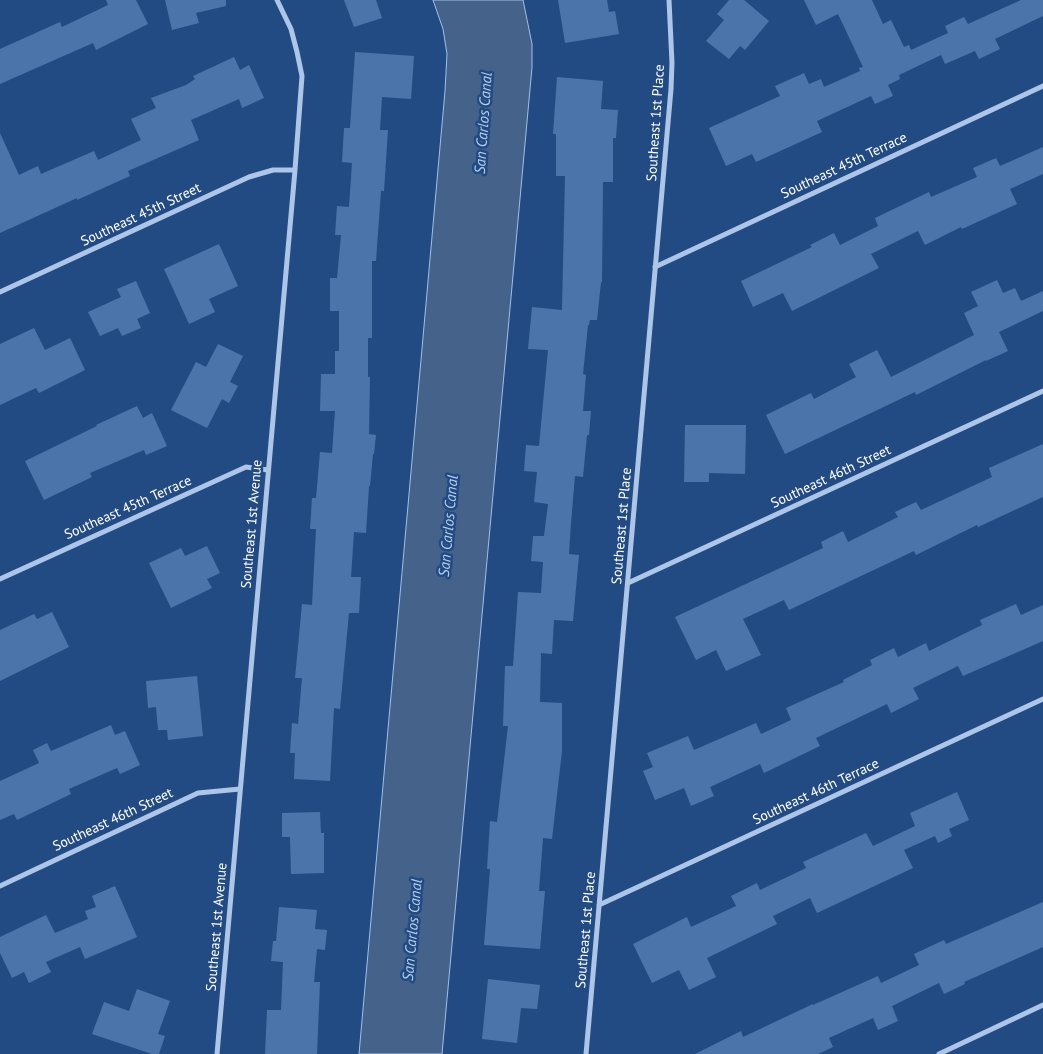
<!DOCTYPE html>
<style>
body{margin:0}
canvas{display:block;background:#234b83}
</style>
<canvas width="1043" height="1054"></canvas>
<script>
const ctx = document.querySelector('canvas').getContext('2d');
ctx.lineJoin = 'round';
function fillPath(path, color) { ctx.fillStyle = color; ctx.fill(path, 'evenodd'); }
const toPath = rows => new Path2D(rows.map(r => 'M' + r).join(''));
function trace(path, color, width, dash) { ctx.strokeStyle = color; ctx.lineWidth = width; ctx.lineCap = dash ? 'butt' : 'round'; ctx.setLineDash(dash || []); ctx.stroke(path); }
function label(font, color, halo, rows, align = 'center') {
  ctx.font = font + ' "PT Sans",sans-serif'; ctx.lineWidth = 5; ctx.setLineDash([]); ctx.textBaseline = 'middle'; ctx.strokeStyle = halo; ctx.fillStyle = color; for (const [text, x, y, turn = 0] of rows) {
    ctx.save(); ctx.translate(x, y); ctx.rotate((+turn || 0) * Math.PI / 180); ctx.textAlign = isNaN(turn) ? turn : align; if (halo) ctx.strokeText(text, 0, 0); ctx.fillText(text, 0, 0); ctx.restore();
  }
}
const water = toPath([
 [433,0,523,0,532,44,532,67,442,1054,359,1054,445,91,447,54,443,29,433,0]
]);
const building = toPath([
 [106,0,136,0,148,24,96,50,93,43,0,84,0,49,60,22,62,27,108,5],
 [165,0,226,0,226,6,196,13,199,23,172,30],
 [344,0,376,0,382,18,354,27],
 [558,0,607,0,609,12,615,11,619,34,565,43],
 [729,0,744,0,769,21,745,50,740,46,729,59,706,41,724,20,717,14],
 [804,0,872,0,883,24,891,20,904,47,909,45,911,50,948,33,945,26,964,17,968,24,1021,0,1043,0,1043,16,995,39,1000,49,979,59,975,51,945,64,941,55,899,75,900,79,888,85,893,96,875,104,871,96,817,121,822,132,756,162,752,154,726,166,709,128,780,96,775,86,804,73,809,84,821,79,824,87,860,71,859,68,863,67,838,14,816,25],
 [355,52,414,56,411,99,382,97,380,130,388,130,384,191,381,191,376,261,372,261,372,338,368,338,368,377,370,377,369,434,376,435,374,454,373,454,370,486,369,486,366,533,354,532,351,577,361,577,359,613,349,613,340,709,334,708,330,781,294,779,295,753,290,753,292,723,298,724,302,678,295,678,302,604,312,605,316,529,310,529,312,498,316,498,320,452,332,453,335,411,320,411,321,374,335,374,335,351,339,351,339,311,330,311,330,278,337,278,341,235,335,235,337,206,349,207,352,163,342,162,344,128,350,128],
 [234,57,240,70,249,65,264,98,242,108,239,99,191,120,199,140,128,171,130,176,77,200,77,198,0,233,0,133,19,175,38,166,41,174,94,151,98,160,141,140,131,119,156,108,151,98,186,85,195,79,193,76],
 [557,77,603,81,601,109,618,110,616,138,613,138,613,182,603,182,602,282,601,282,597,320,590,320,589,325,588,325,583,374,586,375,583,411,591,411,589,435,587,435,583,477,575,476,571,523,569,554,579,555,573,621,554,620,552,654,541,653,540,702,562,703,562,751,552,839,543,838,539,891,545,891,540,949,484,945,490,869,487,869,490,821,497,822,508,726,503,726,505,666,513,666,518,592,541,593,543,562,531,561,533,536,544,536,548,504,534,502,537,472,524,471,526,445,539,446,548,350,528,349,532,307,562,310,565,176,556,176,556,134,553,134],
 [1043,147,1043,174,1010,189,1017,204,962,229,961,227,925,245,918,231,871,254,879,268,792,311,783,293,753,307,741,281,812,247,810,245,834,233,840,245,878,226,875,218,929,192,931,197,977,177,973,168,996,158,1000,166],
 [219,244,238,286,209,299,215,312,189,324,164,269],
 [997,280,1003,293,1015,288,1021,301,1043,291,1043,311,999,332,1008,351,986,361,986,360,916,395,915,392,785,454,766,415,811,393,814,399,856,377,849,364,877,350,891,377,974,335,964,313,978,306,971,292],
 [136,281,150,313,137,319,141,328,122,336,118,328,100,336,88,312,121,297,117,289],
 [34,328,45,350,70,338,85,370,39,393,36,388,0,405,0,344],
 [218,344,243,356,230,382,238,386,229,403,222,399,207,428,171,410,196,362,206,367],
 [137,406,143,418,152,413,167,446,146,455,144,450,90,473,92,477,44,500,25,461,97,426,96,425],
 [685,425,746,425,745,474,709,473,709,482,684,482],
 [1043,444,1043,497,978,527,977,525,916,555,914,551,789,610,784,600,743,619,761,655,726,671,716,650,696,660,675,617,823,548,821,542,843,531,848,542,898,517,895,512,916,502,921,510,992,477,989,468],
 [207,546,220,573,207,579,212,588,171,608,149,563,181,548,185,556],
 [1016,604,1021,615,1043,605,1043,641,963,676,958,666,913,688,919,699,891,713,887,704,816,738,820,746,764,773,760,764,710,787,714,796,691,806,684,788,655,800,643,771,653,767,647,753,688,736,694,750,756,723,761,734,791,720,786,708,844,682,843,680,872,665,870,660,894,648,898,657,926,643,929,651,982,625,980,620],
 [52,612,69,647,0,681,0,630,34,614,37,619],
 [197,676,203,736,168,740,167,730,158,730,156,707,148,708,146,681],
 [111,725,115,735,125,731,140,765,120,774,117,768,69,789,71,794,17,820,14,814,0,820,0,781,39,763,33,750,47,743,51,751],
 [957,792,969,820,949,829,952,836,938,843,935,836,904,850,913,868,817,913,810,898,773,916,777,924,707,958,716,977,689,990,679,970,652,983,633,944,687,917,691,927,736,906,731,896,757,883,760,890,806,868,803,862,866,833,873,846,915,826,910,813],
 [320,812,321,833,324,833,324,873,291,874,290,837,282,837,282,813],
 [115,886,137,937,85,959,80,947,46,962,51,972,29,983,24,972,12,978,0,953,0,937,46,915,55,933,88,919,85,911,96,907,92,896],
 [1043,902,1043,947,964,982,965,984,944,994,939,983,892,1006,898,1021,878,1030,873,1018,829,1038,833,1047,818,1054,695,1054,741,1031,743,1037,813,1004,813,1005,878,976,881,983,919,965,914,954,944,940,946,944],
 [279,907,317,910,315,929,327,930,325,950,317,949,314,982,320,982,317,1054,265,1054,267,1010,281,1010,283,962,271,961,273,941,276,941],
 [488,979,540,985,537,1009,521,1008,517,1043,482,1039],
 [137,989,170,1001,158,1034,165,1036,159,1054,152,1054,92,1034,104,1002,129,1011]
]);
const minor = toPath([
 [655,267,1043,86],
 [0,292,249,177,273,170,295,170],
 [0,579,246,467,268,470],
 [628,583,1043,391],
 [0,886,198,793,240,789],
 [599,905,1043,699],
 [217,1054,295,170,302,76,297,52,291,29,277,0],
 [586,1054,671,89,672,63,669,0],
 [939,1054,1043,1005]
]);
const streetNames = [
 ["Southeast 1st Place",656,123,-86],
 ["Southeast 45th Terrace",844,166,-25],
 ["Southeast 45th Street",141,215,-25],
 ["Southeast 46th Street",831,477,-25],
 ["Southeast 45th Terrace",128,508,-24],
 ["Southeast 1st Avenue",252,524,-85],
 ["Southeast 1st Place",622,526,-85],
 ["Southeast 46th Terrace",816,792,-25],
 ["Southeast 46th Street",113,820,-25],
 ["Southeast 1st Avenue",217,927,-85],
 ["Southeast 1st Place",586,930,-85]
];
const waterNames = [
 ["San Carlos Canal",484,123,-86],
 ["San Carlos Canal",449,526,-85],
 ["San Carlos Canal",413,930,-85]
];
fillPath(water, '#45628a');
trace(water, '#a0c0e9', 1);
fillPath(building, '#4b74ab');
trace(minor, '#acc5e8', 5);
label('14px', '#fff', '#234b83', streetNames);
label('italic 15px', '#b7cfef', '#234b83', waterNames);
</script>
